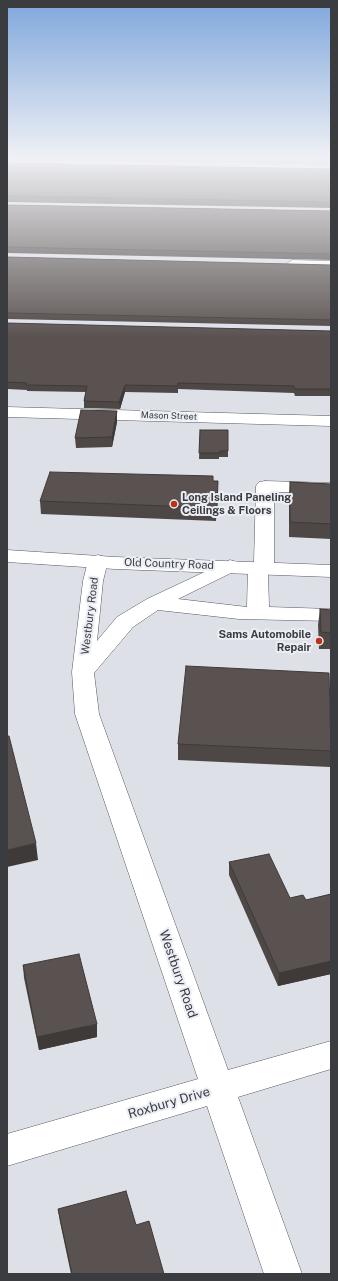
<!DOCTYPE html>
<style>
body{margin:0}
#map{position:relative;width:338px;height:1281px;overflow:hidden;background:#dee0e8;font-family:"Public Sans",sans-serif}
canvas{display:block}
.frame{position:absolute;inset:0;border:8px solid #3b3c3f;pointer-events:none}
</style>
<div id="map">
<canvas width="338" height="1281"></canvas>
<div class="frame"></div>
</div>
<script>
const ctx = document.querySelector('canvas').getContext('2d');
ctx.lineJoin = 'round';
const toPath = rows => new Path2D(rows.map(r => 'M' + r).join(''));
function trace(path, color, width, dash) { ctx.strokeStyle = color; ctx.lineWidth = width; ctx.lineCap = dash ? 'butt' : 'round'; ctx.setLineDash(dash || []); ctx.stroke(path); }
function fillPath(path, color) { ctx.fillStyle = color; ctx.fill(path, 'evenodd'); }
function label(font, color, halo, rows, align = 'center') {
  ctx.font = font + ' "Public Sans",sans-serif'; ctx.lineWidth = 4; ctx.setLineDash([]); ctx.textBaseline = 'middle'; ctx.strokeStyle = halo; ctx.fillStyle = color; for (const [text, x, y, turn = 0] of rows) {
    ctx.save(); ctx.translate(x, y); ctx.rotate((+turn || 0) * Math.PI / 180); ctx.textAlign = isNaN(turn) ? turn : align; if (halo) ctx.strokeText(text, 0, 0); ctx.fillText(text, 0, 0); ctx.restore();
  }
}
const minor = toPath([
 [244,164,331,166,331,172,240,169,239,167,244,164],
 [292,260,331,261,331,269,288,267,286,264,292,260],
 [7,407,331,416,331,426,7,417,7,407],
 [265,481,331,483,331,493,274,492,274,567,268,572,269,607,331,609,331,621,239,619,158,610,133,627,94,673,99,714,228,1070,331,1041,331,1069,238,1097,302,1274,264,1274,207,1106,7,1166,7,1134,198,1079,75,714,72,672,83,581,88,561,91,557,98,555,105,557,108,561,103,581,97,641,117,617,147,599,230,560,237,562,240,566,237,570,178,599,247,607,248,567,251,563,254,562,256,486,259,482,265,481]
]);
const major = toPath([
 [7,550,115,557,331,565,331,577,115,569,7,562,7,550]
]);
const wall = toPath([
 [10,159,331,159,331,164,10,160],
 [7,163,331,169,331,208,7,202],
 [7,205,331,211,331,260,7,253],
 [7,257,331,265,331,326,7,319],
 [7,323,331,331,331,396,295,396,294,393,178,389,178,393,125,392,120,409,84,408,84,401,86,392,27,391,27,390,7,389],
 [117,411,117,422,112,447,76,448,75,438],
 [200,430,228,451,228,457,219,457,219,459,199,459],
 [213,481,218,481,216,521,41,514,40,501],
 [290,482,331,484,331,539,289,537,289,496],
 [320,609,331,610,331,649,319,649,318,625],
 [331,738,331,755,330,767,178,760,178,744],
 [229,862,290,898,306,900,331,894,331,974,278,986,229,875],
 [23,965,97,1037,39,1050,24,978],
 [58,1209,136,1225,164,1274,71,1274,60,1222]
]);
const shadedWall = toPath([
 [125,385,125,392,120,409,119,402],
 [117,411,117,422,112,447,112,437],
 [36,843,38,860,7,867,7,850],
 [331,961,331,974,278,986,279,973],
 [97,1024,97,1037,39,1050,37,1037]
]);
const building = toPath([
 [272,159,331,159,331,160,272,159],
 [7,163,331,169,331,202,7,196,7,163],
 [7,205,331,211,331,254,7,247,7,205],
 [7,257,331,265,331,320,7,313,7,257],
 [7,323,331,331,331,389,295,389,294,386,178,383,178,386,125,385,119,402,84,401,87,386,26,385,27,383,7,382,7,323],
 [81,410,117,411,112,437,75,438,81,410],
 [200,430,228,430,228,451,220,451,220,453,199,453,200,430],
 [50,472,213,476,213,481,218,481,217,508,40,501,50,472],
 [290,482,331,484,331,524,290,522,290,482],
 [320,609,331,610,331,633,321,632,320,609],
 [186,666,329,673,331,751,178,744,186,666],
 [7,736,9,736,36,843,7,850,7,736],
 [269,854,290,898,303,895,306,900,331,894,331,961,279,973,229,862,269,854],
 [79,954,97,1024,37,1037,23,965,79,954],
 [126,1191,136,1225,149,1221,164,1274,72,1274,58,1209,126,1191]
]);
const markers = [
 [174,504,4,"#bc3214"],
 [319,641,4,"#bc3214"]
];
const farStreetnames = [
 ["Mason Street",169,416,2]
];
const poiNames = [
 ["Long Island Paneling",182,498],
 ["Ceilings & Floors",182,511],
 ["Sams Automobile",311,635,"right"],
 ["Repair",311,648,"right"]
];
const streetNames = [
 ["Old Country Road",169,564,2],
 ["Westbury Road",90,616,-83]
];
const nearStreetnames = [
 ["Westbury Road",178,974,71],
 ["Roxbury Drive",169,1103,-16]
];
trace(minor, '#56585f', 1);
trace(major, '#56585f', 1);
fillPath(minor, '#fff');
fillPath(major, '#fff');
fillPath(wall, '#4d4745');
fillPath(shadedWall, '#3f3938');
fillPath(building, '#5a5250');
trace(building, '#3f3938', 1);
const sky = ctx.createLinearGradient(0, 0, 0, 338);
sky.addColorStop(0, '#7fa7dc');
sky.addColorStop(0.47, '#f0f1f5');
sky.addColorStop(1, '#f0f1f500');
ctx.fillStyle = sky;
ctx.fillRect(0, 0, 338, 338);
for (const [x, y, r, color] of markers) { const dot = new Path2D(); dot.arc(x, y, r, 0, 2 * Math.PI); ctx.fillStyle = color; ctx.fill(dot); trace(dot, '#ebeef5', 1.5); }
label('9px', '#3b3c3f', '#ebeef5', farStreetnames);
label('bold 11px', '#3b3c3f', '#ebeef5', poiNames, 'left');
label('11px', '#3b3c3f', '#ebeef5', streetNames);
label('13px', '#3b3c3f', '#ebeef5', nearStreetnames);
</script>
